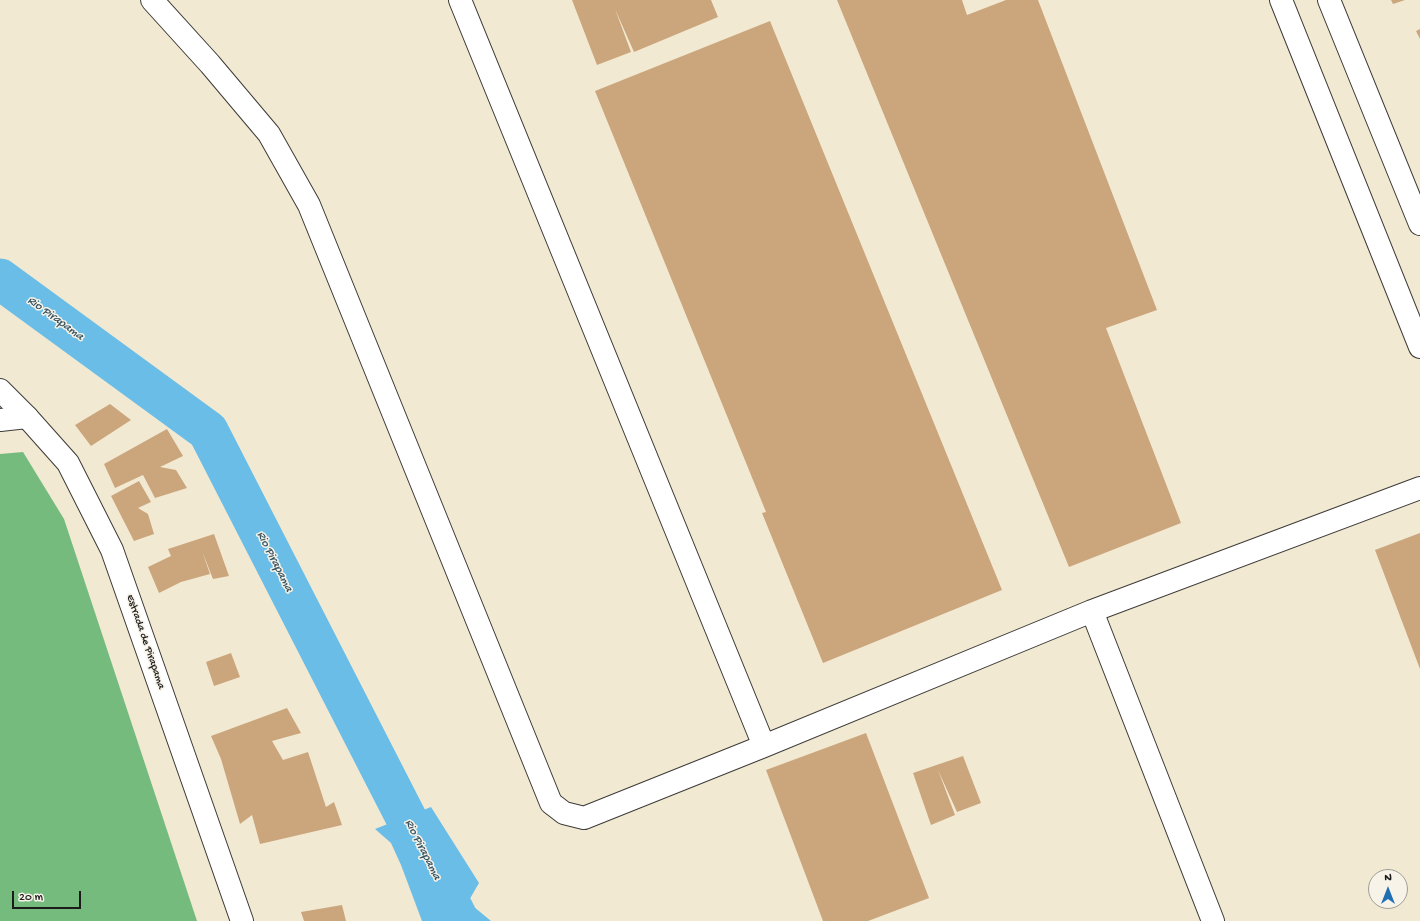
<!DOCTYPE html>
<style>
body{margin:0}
#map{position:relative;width:1420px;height:921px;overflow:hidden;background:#f2e9d3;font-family:"Gochi Hand",sans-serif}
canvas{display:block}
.north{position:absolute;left:1368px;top:869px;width:40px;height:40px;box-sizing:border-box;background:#f7f3e8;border:1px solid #9f9d96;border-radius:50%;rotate:0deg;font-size:11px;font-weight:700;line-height:16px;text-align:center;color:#1c1c1c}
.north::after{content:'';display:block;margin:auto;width:14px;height:18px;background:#1f6fb2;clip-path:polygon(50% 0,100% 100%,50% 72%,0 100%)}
.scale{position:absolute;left:12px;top:891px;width:69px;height:18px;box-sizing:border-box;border:2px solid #1c1c1c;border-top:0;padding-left:5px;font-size:12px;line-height:14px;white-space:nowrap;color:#1c1c1c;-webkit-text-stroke:3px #f7f3e8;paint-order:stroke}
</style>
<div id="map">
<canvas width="1420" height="921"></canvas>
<div class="north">N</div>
<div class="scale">20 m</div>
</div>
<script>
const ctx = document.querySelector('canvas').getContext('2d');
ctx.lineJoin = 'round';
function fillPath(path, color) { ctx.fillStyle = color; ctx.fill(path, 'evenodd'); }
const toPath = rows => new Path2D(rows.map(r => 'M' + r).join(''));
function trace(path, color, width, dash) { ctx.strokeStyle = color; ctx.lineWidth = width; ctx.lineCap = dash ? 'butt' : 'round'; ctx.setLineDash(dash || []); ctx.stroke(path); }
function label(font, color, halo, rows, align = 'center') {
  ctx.font = font + ' "Gochi Hand",sans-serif'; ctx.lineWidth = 3; ctx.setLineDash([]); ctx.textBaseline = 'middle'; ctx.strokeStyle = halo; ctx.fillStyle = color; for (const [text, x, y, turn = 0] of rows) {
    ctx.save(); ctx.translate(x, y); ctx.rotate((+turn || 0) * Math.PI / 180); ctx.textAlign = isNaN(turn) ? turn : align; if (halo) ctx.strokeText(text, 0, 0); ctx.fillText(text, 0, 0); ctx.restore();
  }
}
const forest = toPath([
 [23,452,64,519,197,921,0,921,0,454]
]);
const water = toPath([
 [431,807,479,883,468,902,491,921,422,921,401,865,391,843,375,829]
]);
const river = toPath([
 [0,279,208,431,459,921]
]);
const building = toPath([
 [572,0,711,0,718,17,634,52,615,9,631,52,597,65],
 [837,0,962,0,967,15,1006,0,1038,0,1157,310,1106,328,1181,523,1069,567],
 [1391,0,1405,0,1393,4],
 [770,21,1002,590,823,663,762,513,766,512,595,91],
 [1420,29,1420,39,1416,31],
 [110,404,131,420,91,446,75,425],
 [167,429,183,456,160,467,176,470,187,488,155,498,143,475,115,488,104,464],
 [139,481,151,502,138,508,148,514,154,534,134,541,111,496],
 [1420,533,1420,669,1375,550],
 [214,534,229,576,213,579,202,551,210,574,181,582,159,593,148,567,171,556,168,549],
 [231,653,240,677,214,686,206,662],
 [287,708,301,733,272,741,283,760,308,752,326,807,334,802,342,825,260,844,252,815,240,824,221,759,211,736],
 [866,733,929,898,868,921,823,921,766,770],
 [963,756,981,803,957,812,938,770,955,815,931,825,913,773],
 [342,905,346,921,304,921,301,912]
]);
const minor = toPath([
 [152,0,210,64,269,134,309,205,551,803,564,813,584,818,764,746,1092,611,1420,488],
 [460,0,764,746],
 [1281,0,1420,347],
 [1329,0,1420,224],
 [0,420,27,417],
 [1092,611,1213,921]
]);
const major = toPath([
 [0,390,27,417,68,463,112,550,242,921]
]);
const streetNames = [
 ["Estrada de Pirapama",145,642,71]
];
const waterNames = [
 ["Rio Pirapama",55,319,36],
 ["Rio Pirapama",274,562,63],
 ["Rio Pirapama",422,850,63]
];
fillPath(forest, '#75bb7e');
fillPath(water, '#6abde6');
trace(river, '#6abde6', 41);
fillPath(building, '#cba67c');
trace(minor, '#3c3b37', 24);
trace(major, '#3c3b37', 24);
trace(minor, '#fff', 22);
trace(major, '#fff', 22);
label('11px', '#1c1c1c', '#f7f3e8', streetNames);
label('italic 12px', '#375463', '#f7f3e8', waterNames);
</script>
